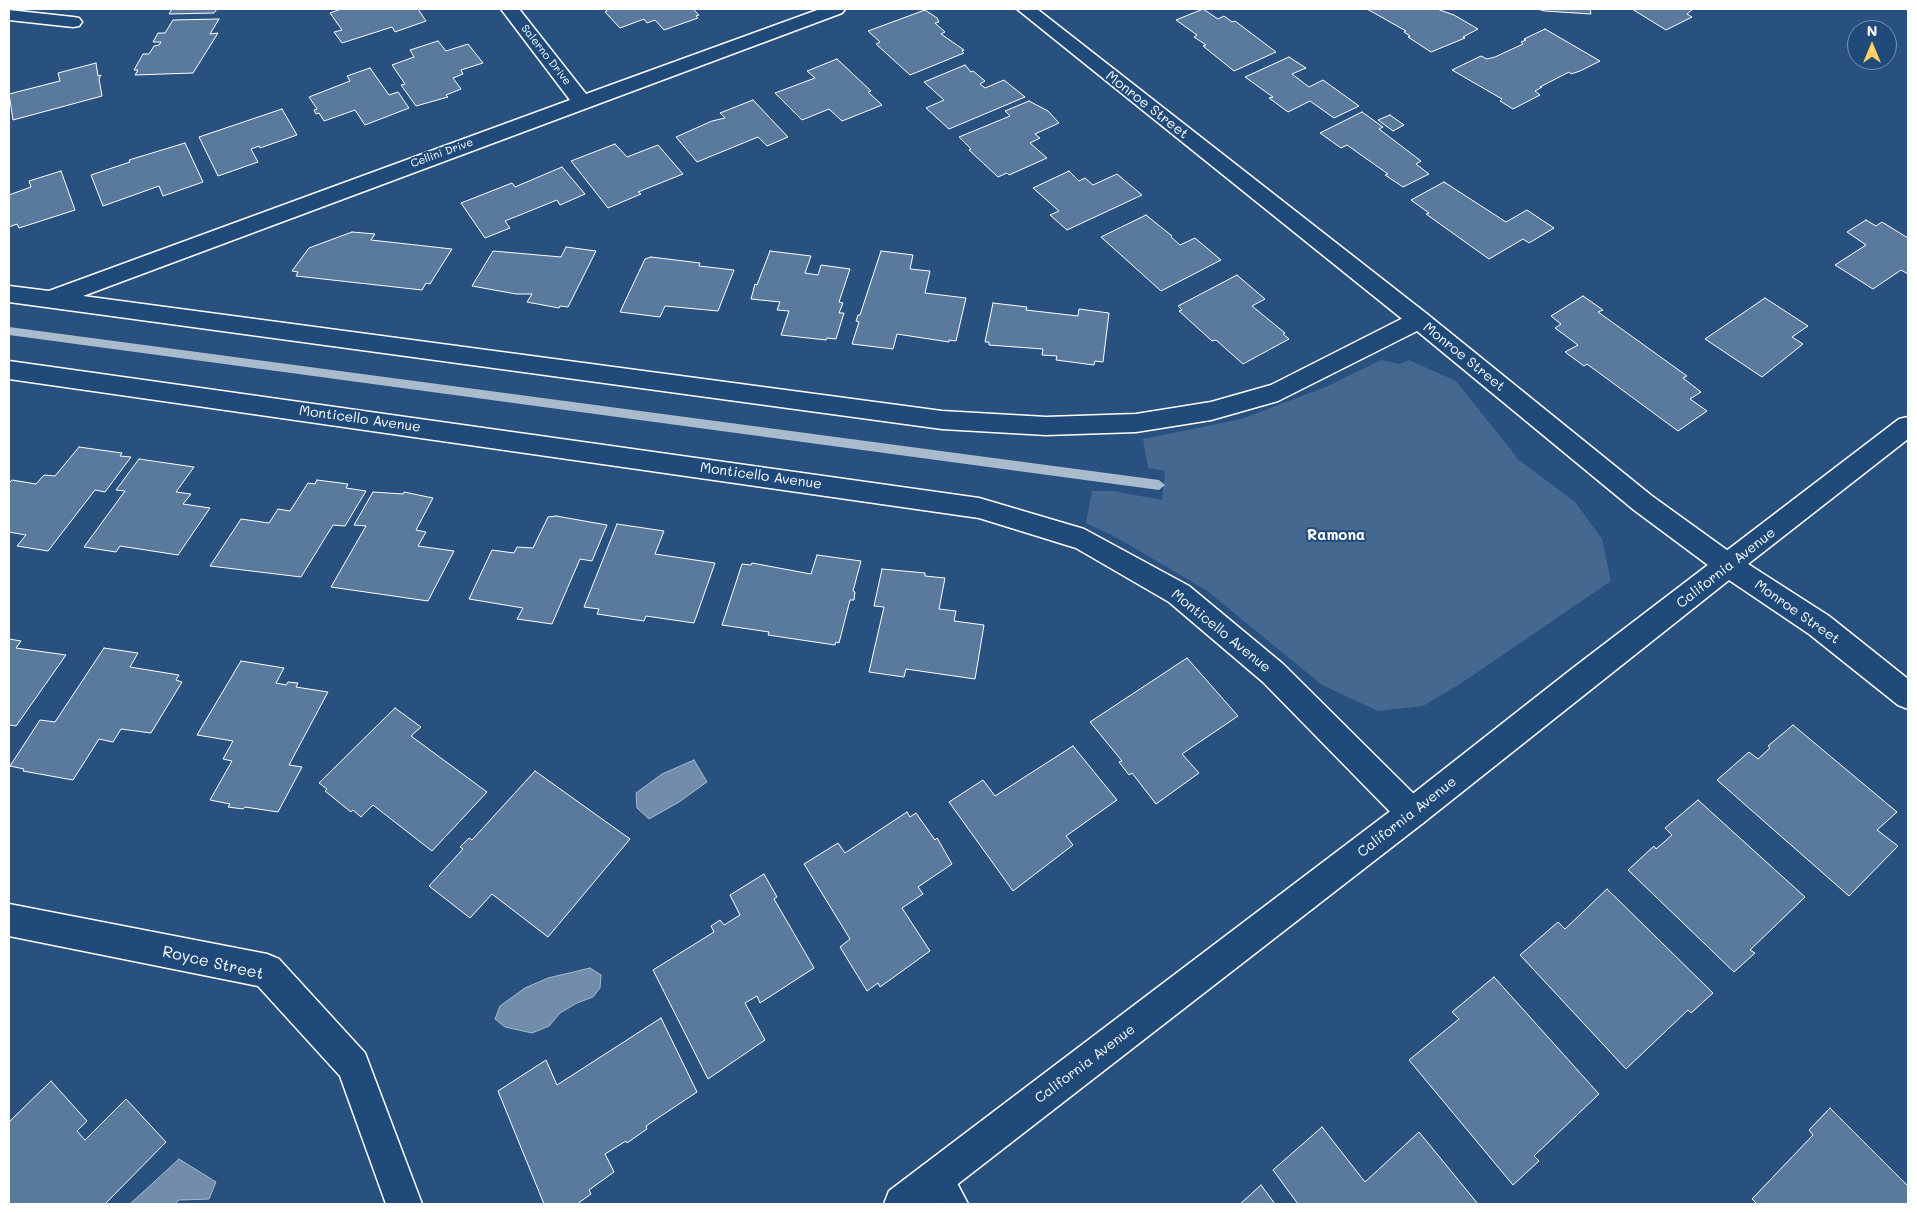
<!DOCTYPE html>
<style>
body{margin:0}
#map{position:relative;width:1917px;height:1213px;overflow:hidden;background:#28517f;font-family:Mali,sans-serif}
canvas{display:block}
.frame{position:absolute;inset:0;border:10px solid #fff;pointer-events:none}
.north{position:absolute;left:1847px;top:20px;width:50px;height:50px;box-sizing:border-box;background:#1f4a7a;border:1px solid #7992af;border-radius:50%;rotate:0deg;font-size:14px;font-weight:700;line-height:20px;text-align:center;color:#fff}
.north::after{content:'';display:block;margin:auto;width:18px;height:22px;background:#ffd166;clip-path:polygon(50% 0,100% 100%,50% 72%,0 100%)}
</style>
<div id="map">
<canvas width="1917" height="1213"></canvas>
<div class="frame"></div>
<div class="north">N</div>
</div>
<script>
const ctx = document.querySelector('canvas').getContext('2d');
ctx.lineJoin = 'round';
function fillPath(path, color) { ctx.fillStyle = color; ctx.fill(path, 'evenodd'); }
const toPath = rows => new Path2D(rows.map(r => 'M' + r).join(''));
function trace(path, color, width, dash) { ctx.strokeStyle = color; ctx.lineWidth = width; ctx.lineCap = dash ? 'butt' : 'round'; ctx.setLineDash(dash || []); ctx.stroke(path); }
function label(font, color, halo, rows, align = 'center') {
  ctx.font = font + ' Mali,sans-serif'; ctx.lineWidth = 4; ctx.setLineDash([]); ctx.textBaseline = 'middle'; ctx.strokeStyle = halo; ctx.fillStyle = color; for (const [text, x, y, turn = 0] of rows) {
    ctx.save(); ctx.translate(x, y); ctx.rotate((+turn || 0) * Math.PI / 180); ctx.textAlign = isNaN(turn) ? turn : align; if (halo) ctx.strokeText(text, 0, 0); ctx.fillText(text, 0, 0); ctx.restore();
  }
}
const green = toPath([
 [1381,360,1400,364,1409,360,1456,381,1519,460,1575,502,1602,539,1611,581,1460,684,1423,706,1378,711,1322,685,1206,590,1119,539,1086,523,1092,491,1113,491,1162,500,1165,471,1148,468,1143,439,1241,419,1328,386]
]);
const water = toPath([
 [694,760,707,782,679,802,649,819,637,808,636,793,662,774,694,760],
 [590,968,601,975,600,988,593,997,577,1003,560,1013,549,1026,532,1033,505,1027,495,1019,500,1006,525,988,548,978,590,968],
 [179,1159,216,1182,209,1199,179,1200,175,1204,130,1204,179,1159]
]);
const stream = toPath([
 [9,327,1159,480,1165,485,1159,490,9,335,9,327]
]);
const building = toPath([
 [172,9,217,9,214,13,169,14,172,9],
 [341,9,418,9,426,21,395,32,392,27,342,43,334,32,342,30,330,13,341,9],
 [605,9,693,9,699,15,696,16,698,18,664,30,655,20,647,23,644,19,620,28,605,12,607,11,605,9],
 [1203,9,1218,19,1224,16,1232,22,1235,21,1276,52,1234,71,1203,46,1206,45,1194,37,1197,35,1176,20,1203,9],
 [1367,9,1437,9,1454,15,1478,29,1463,37,1465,38,1431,52,1408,37,1410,36,1404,32,1406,31,1367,9],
 [1537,9,1590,9,1591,14,1545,11,1537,9],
 [1632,9,1693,9,1687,14,1692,17,1666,30,1632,9],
 [925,10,937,18,939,22,935,23,945,32,941,34,964,50,962,51,964,53,910,75,876,44,880,42,868,31,925,10],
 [219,19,210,34,218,33,193,73,135,75,138,70,134,70,143,54,149,54,154,46,159,45,161,42,153,42,158,33,165,33,173,20,219,19],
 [1545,29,1600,61,1580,71,1571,74,1569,72,1540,87,1542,87,1535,91,1540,95,1513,109,1500,101,1502,99,1452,70,1481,56,1487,59,1495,57,1523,44,1521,42,1526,40,1524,39,1545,29],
 [438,41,446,51,468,44,483,63,461,70,463,74,453,78,461,89,446,95,448,97,416,106,401,85,405,84,392,65,414,57,410,50,438,41],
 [1289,57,1306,68,1292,74,1309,87,1323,80,1359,106,1334,118,1310,101,1288,112,1269,98,1273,97,1245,77,1289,57],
 [837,59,871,91,868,92,882,105,842,121,829,109,802,120,775,93,815,78,807,71,837,59],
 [96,63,98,76,101,75,99,79,102,96,13,120,9,94,60,81,58,73,96,63],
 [965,65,971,72,973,71,985,81,980,84,985,88,1004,80,1025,97,949,129,926,108,944,100,924,82,965,65],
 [370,68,389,95,398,92,409,108,365,125,355,110,324,121,319,113,316,114,314,110,317,109,309,97,350,81,347,76,370,68],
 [753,100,788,137,767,146,758,137,697,162,676,137,712,121,725,118,720,113,753,100],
 [1029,101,1048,111,1059,123,1035,134,1040,138,1030,143,1047,158,1009,175,1007,173,998,177,969,150,971,149,959,137,1010,116,1005,111,1029,101],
 [282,109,297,135,260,148,259,146,251,149,258,162,218,176,199,137,282,109],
 [1362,112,1383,127,1379,129,1421,161,1416,164,1429,174,1403,187,1385,175,1388,174,1347,145,1341,148,1320,133,1362,112],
 [1390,115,1404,125,1393,131,1378,120,1390,115],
 [185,143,203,182,163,196,159,186,103,206,91,175,130,162,129,160,185,143],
 [615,144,627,157,658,145,683,174,638,192,641,194,608,208,571,161,615,144],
 [562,167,585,194,560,205,557,200,505,221,510,228,485,238,461,203,512,183,515,187,562,167],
 [61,171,75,210,19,228,17,224,9,227,9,195,31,187,29,181,61,171],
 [1069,171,1079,181,1085,178,1093,185,1117,174,1142,195,1067,230,1050,215,1059,211,1033,188,1069,171],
 [1444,182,1506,222,1527,210,1554,228,1529,243,1523,239,1489,259,1426,214,1429,213,1411,200,1444,182],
 [1146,215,1172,236,1171,237,1180,245,1195,238,1221,260,1161,291,1101,237,1146,215],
 [1866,220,1876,226,1882,222,1908,238,1908,274,1901,270,1873,289,1835,265,1866,245,1847,232,1866,220],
 [352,232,375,234,371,240,452,249,430,284,426,283,422,290,296,276,298,272,292,271,309,248,352,232],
 [566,247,596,251,568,307,560,306,559,308,527,302,532,294,516,294,472,286,493,251,561,257,566,247],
 [770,251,811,256,805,273,818,275,821,265,850,269,839,302,843,303,839,313,844,313,836,339,827,338,826,340,781,335,789,311,777,310,780,302,751,299,755,284,757,285,770,251],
 [881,251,913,255,910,269,930,271,925,293,966,298,956,341,949,340,949,342,897,334,893,349,852,344,859,322,856,321,858,315,860,315,881,251],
 [651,257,700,263,699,266,734,270,718,311,665,306,660,317,620,312,645,259,651,257],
 [1237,275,1265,299,1252,306,1285,333,1283,334,1289,339,1243,364,1216,340,1212,341,1179,311,1182,310,1178,306,1237,275],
 [1583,296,1603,310,1598,312,1687,376,1683,378,1701,392,1690,399,1707,411,1678,431,1587,364,1584,366,1565,352,1578,345,1555,328,1561,324,1551,316,1583,296],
 [1765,298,1808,326,1792,337,1803,344,1762,377,1705,339,1765,298],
 [993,303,1027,307,1026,310,1078,316,1079,309,1109,313,1103,362,1095,361,1094,365,1056,360,1057,356,1042,355,1043,349,989,345,989,342,985,342,993,303],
 [79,447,122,453,120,456,131,457,105,492,95,490,48,551,17,546,26,535,9,532,9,483,12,480,36,484,44,475,55,476,79,447],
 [139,459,194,467,176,492,191,494,183,504,210,508,178,555,120,546,116,552,84,547,125,491,116,490,139,459],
 [317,480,348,484,346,488,366,491,345,526,333,525,301,577,210,566,241,519,269,523,278,509,290,511,308,483,315,484,317,480],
 [373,492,403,494,404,492,433,498,416,530,426,532,418,546,454,551,428,601,331,587,366,526,354,525,373,492],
 [556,516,607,525,592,561,580,559,552,624,517,619,523,608,469,599,492,550,514,553,517,547,533,548,548,517,556,516],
 [617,524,664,531,655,554,715,563,694,623,646,616,644,621,597,614,599,609,584,607,617,524],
 [817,555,861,561,853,591,855,592,854,600,850,600,839,643,836,642,835,645,768,635,769,632,722,625,742,564,751,565,752,563,811,574,817,555],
 [882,569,925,573,925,576,945,578,939,609,956,611,954,621,984,625,975,679,906,669,904,677,869,672,884,607,874,606,882,569],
 [9,639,21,641,16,648,66,655,16,726,9,725,9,639],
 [104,648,138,653,130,667,179,675,176,680,182,682,151,733,121,729,113,742,99,739,73,780,23,771,24,769,10,766,40,720,55,722,104,648],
 [1187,658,1238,716,1182,754,1199,773,1156,804,1132,773,1129,775,1119,762,1122,761,1090,722,1187,658],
 [241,661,284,668,276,683,286,685,288,682,298,683,296,687,328,692,289,765,302,767,278,812,245,807,243,809,228,807,230,804,210,800,232,761,223,759,233,741,197,735,241,661],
 [395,708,421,727,411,736,487,792,432,851,373,805,361,817,353,810,351,812,325,791,327,789,319,783,395,708],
 [1793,725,1897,812,1877,830,1898,846,1849,896,1717,780,1749,752,1758,759,1770,748,1768,746,1793,725],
 [1073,746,1117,800,1066,836,1073,845,1013,891,949,802,983,780,995,796,1073,746],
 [535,771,630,839,548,937,492,894,470,918,429,886,463,849,460,847,469,838,472,840,535,771],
 [1698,800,1805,897,1750,950,1755,953,1734,972,1628,870,1654,846,1656,849,1672,835,1665,828,1698,800],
 [907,812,910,817,916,813,935,840,937,838,952,864,918,887,923,894,902,908,930,951,880,987,878,983,867,991,840,947,850,939,804,864,838,843,845,853,907,812],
 [764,874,777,897,774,899,814,968,760,1003,757,996,745,1003,765,1040,708,1079,653,970,714,932,711,926,720,920,724,925,740,915,730,895,764,874],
 [1607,889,1713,993,1691,1013,1688,1010,1626,1069,1520,955,1558,922,1565,929,1607,889],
 [1494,977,1599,1094,1534,1156,1539,1161,1513,1185,1409,1060,1459,1019,1452,1012,1494,977],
 [661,1018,697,1092,646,1126,647,1129,627,1143,626,1141,605,1154,614,1172,589,1190,591,1194,577,1204,544,1204,498,1091,546,1060,557,1085,661,1018],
 [51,1081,87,1121,77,1131,85,1140,126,1099,166,1142,105,1204,9,1204,9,1122,51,1081],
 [1830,1108,1908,1186,1908,1204,1757,1204,1752,1199,1813,1135,1809,1130,1830,1108],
 [1322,1127,1365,1182,1419,1132,1478,1204,1298,1204,1273,1170,1322,1127],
 [1261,1185,1275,1204,1240,1204,1261,1185]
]);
const minor = toPath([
 [501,9,519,9,586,94,820,9,845,9,842,13,83,296,942,411,1046,417,1136,414,1211,402,1271,385,1411,314,1419,312,1427,314,1430,320,1427,326,1278,401,1211,420,1136,432,1046,435,942,429,9,302,9,286,49,291,570,100,501,9],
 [9,10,73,17,79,18,82,22,79,26,73,27,9,20,9,10],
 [9,361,979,498,1084,529,1189,586,1283,664,1423,803,1427,813,1423,823,1412,828,1401,823,1263,682,1169,602,1076,548,979,518,9,379,9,361],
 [9,904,267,954,279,959,365,1053,422,1204,386,1204,340,1076,258,986,9,936,9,904],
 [935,1161,948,1166,968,1204,929,1204,917,1179,922,1166,935,1161]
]);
const tertiary = toPath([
 [1017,9,1037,9,1427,314,1652,496,1738,558,1742,566,1738,574,1729,577,1720,574,1634,510,1411,326,1017,9]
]);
const secondary = toPath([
 [1908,417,1908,439,1748,564,1829,616,1908,679,1908,709,1898,705,1809,634,1729,580,1423,823,932,1204,884,1204,889,1191,1401,803,1573,668,1899,419,1908,417]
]);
const farStreetnames = [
 ["Salerno Drive",546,55,52],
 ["Cellini Drive",442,153,-20]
];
const streetNames = [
 ["Monroe Street",1147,105,38],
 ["Monroe Street",1464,357,39],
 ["Monticello Avenue",360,419,8],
 ["Monticello Avenue",761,476,8],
 ["California Avenue",1726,568,-38],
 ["Monroe Street",1797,612,35],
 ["Monticello Avenue",1221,631,39],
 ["California Avenue",1407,817,-38],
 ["California Avenue",1085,1064,-37]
];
const neighbourhoodNames = [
 ["Ramona",1336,535]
];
const nearStreetnames = [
 ["Royce Street",213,963,13]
];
fillPath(green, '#446890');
fillPath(water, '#718dab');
trace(water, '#aabbcd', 1);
fillPath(stream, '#aabbcd');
fillPath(building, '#5a7a9d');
trace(building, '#fff', 1);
trace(minor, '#fff', 3);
trace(tertiary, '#fff', 3);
trace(secondary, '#fff', 3);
fillPath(minor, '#1f4a7a');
fillPath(tertiary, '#1f4a7a');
fillPath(secondary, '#1f4a7a');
label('11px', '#fff', '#1f4a7a', farStreetnames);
label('14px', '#fff', '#1f4a7a', streetNames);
label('bold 15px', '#fff', '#1f4a7a', neighbourhoodNames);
label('16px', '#fff', '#1f4a7a', nearStreetnames);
</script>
